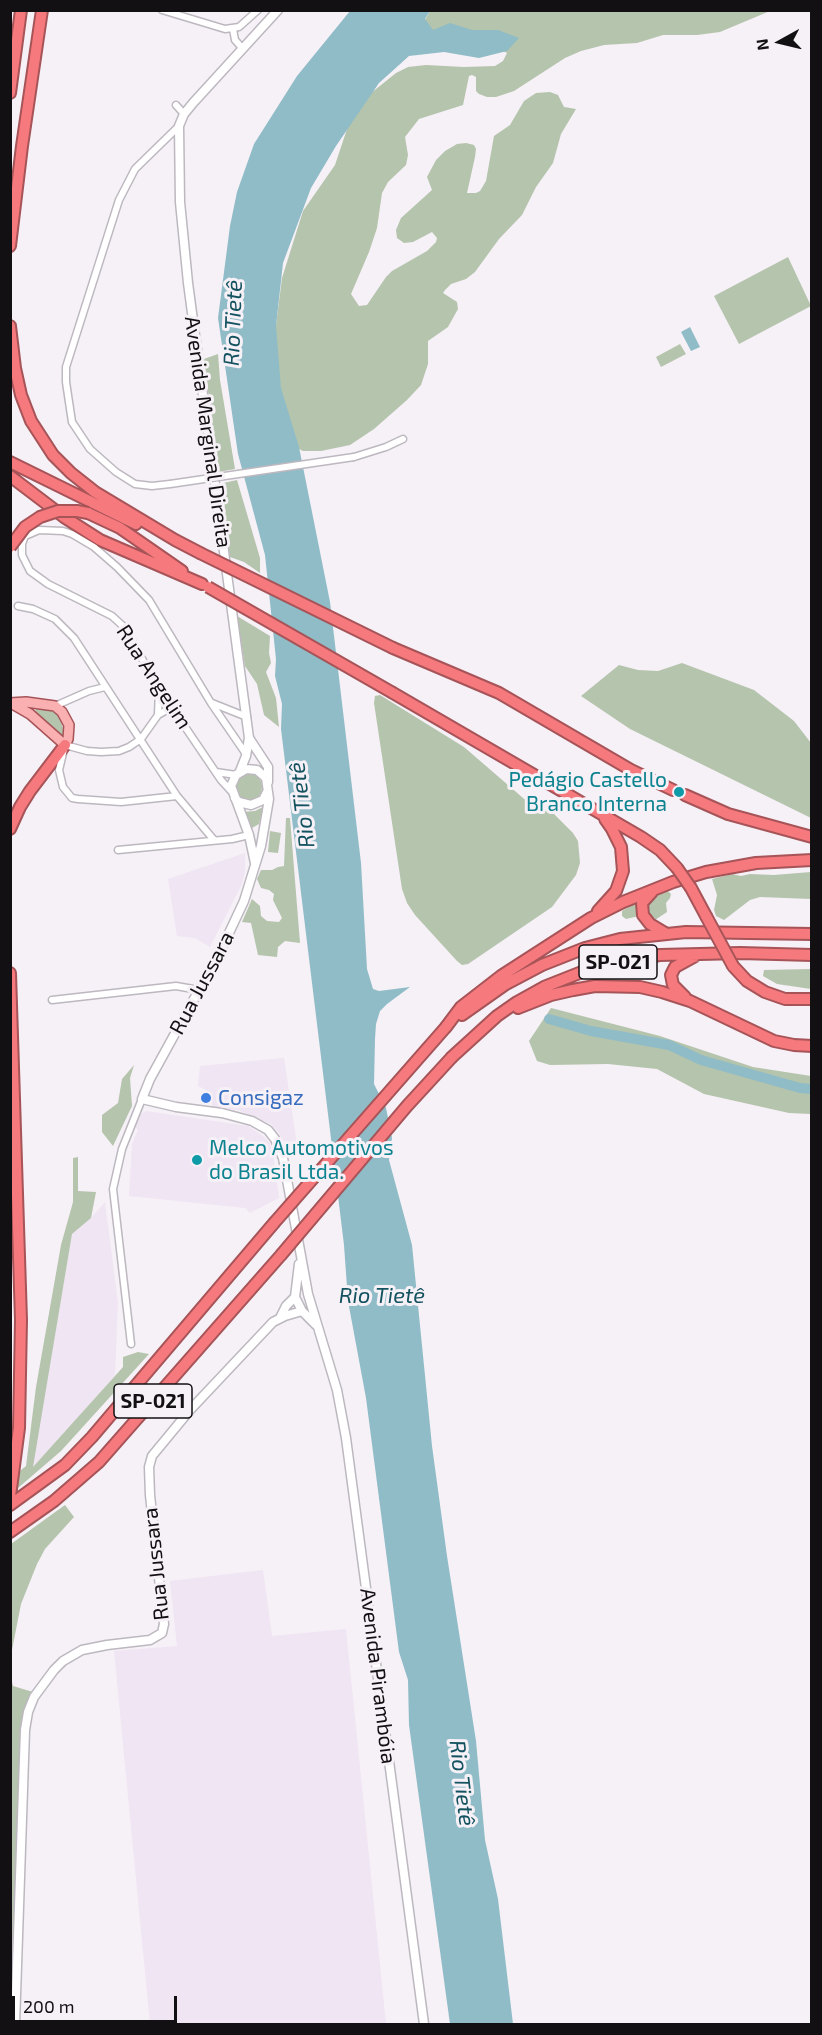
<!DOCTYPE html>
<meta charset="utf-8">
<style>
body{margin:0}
#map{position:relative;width:822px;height:2035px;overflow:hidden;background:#f6f0f7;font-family:"Exo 2",sans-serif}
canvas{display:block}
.frame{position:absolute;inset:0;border:12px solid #121012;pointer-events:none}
.north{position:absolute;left:750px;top:12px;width:60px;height:60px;-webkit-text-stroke:4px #f6f0f7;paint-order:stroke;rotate:262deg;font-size:16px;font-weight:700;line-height:24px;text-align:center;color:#121012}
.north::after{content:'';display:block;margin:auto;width:21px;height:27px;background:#121012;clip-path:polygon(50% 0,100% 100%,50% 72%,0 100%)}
.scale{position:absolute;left:12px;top:1996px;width:165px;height:27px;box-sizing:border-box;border:3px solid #121012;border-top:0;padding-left:8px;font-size:18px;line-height:21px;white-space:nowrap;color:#121012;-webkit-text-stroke:4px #f6f0f7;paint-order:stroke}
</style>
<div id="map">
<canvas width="822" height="2035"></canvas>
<div class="frame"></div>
<div class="north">N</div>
<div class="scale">200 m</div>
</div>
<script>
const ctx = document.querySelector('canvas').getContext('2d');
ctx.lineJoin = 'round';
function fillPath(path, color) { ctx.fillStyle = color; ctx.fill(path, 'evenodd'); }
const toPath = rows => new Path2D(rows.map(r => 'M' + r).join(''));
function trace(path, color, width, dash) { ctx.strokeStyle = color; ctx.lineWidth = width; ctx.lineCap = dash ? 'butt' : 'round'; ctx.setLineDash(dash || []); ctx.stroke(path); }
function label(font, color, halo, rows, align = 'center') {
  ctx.font = font + ' "Exo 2",sans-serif'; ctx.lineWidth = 6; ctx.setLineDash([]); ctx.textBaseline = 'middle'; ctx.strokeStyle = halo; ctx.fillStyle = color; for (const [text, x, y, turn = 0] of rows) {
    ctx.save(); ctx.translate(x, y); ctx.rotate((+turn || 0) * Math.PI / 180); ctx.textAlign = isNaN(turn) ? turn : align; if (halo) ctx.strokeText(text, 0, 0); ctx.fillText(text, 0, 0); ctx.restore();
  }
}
const built = toPath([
 [245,853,245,871,242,884,210,947,195,938,177,936,168,879],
 [284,1058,298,1151,290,1157,279,1133,271,1124,238,1110,212,1107,212,1093,198,1086,200,1066],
 [146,1111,248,1126,263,1136,270,1143,273,1153,279,1198,250,1213,245,1208,129,1196,132,1144,138,1130,135,1127,141,1114],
 [105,1202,118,1303,115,1375,62,1437,32,1468,72,1234,91,1218],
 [263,1570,272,1636,346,1629,386,2024,150,2024,114,1651,177,1646,170,1581]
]);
const green = toPath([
 [430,11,770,11,720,32,697,35,663,35,637,43,604,45,581,51,565,58,514,91,496,97,487,97,479,94,476,91,476,77,472,75,469,76,463,105,419,119,405,137,408,155,406,165,388,182,382,193,377,228,369,252,351,294,359,306,367,305,386,277,392,271,427,251,436,242,437,238,432,232,413,242,404,243,397,238,396,230,401,218,432,190,427,177,436,160,445,151,457,144,466,143,474,145,476,149,475,157,467,193,476,193,480,191,486,181,494,136,510,125,524,101,536,93,550,92,558,95,564,107,576,109,561,134,553,163,536,187,522,215,499,239,475,272,466,279,451,284,445,290,443,293,457,302,458,309,448,327,428,341,428,364,421,385,407,400,374,429,350,445,321,451,303,451,299,449,283,412,275,333,282,278,303,211,335,165,348,126,371,93,396,73,408,67,426,65,464,67,495,66,503,61,507,53,503,51,417,34],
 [788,257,811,306,739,344,714,296],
 [680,344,686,354,661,367,656,357],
 [218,354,220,380,235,469,218,472,204,359],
 [237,480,260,558,260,573,244,562,230,557,219,484],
 [237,616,270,636,269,653,271,663,266,672,276,698,279,727,264,715,257,684,245,666],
 [682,663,754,690,794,721,811,743,811,818,630,729,581,696,619,665,638,670,658,671],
 [380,695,464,747,530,804,554,814,573,833,578,841,580,863,576,875,552,907,468,964,462,965,457,961,415,915,407,903,402,889,374,703,375,696],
 [39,707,52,711,59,716,64,731,62,738,35,712,36,709],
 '234 787a14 14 0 1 1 28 0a14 14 0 1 1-28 0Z',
 [263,807,259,824,252,828,247,824,242,812,255,811],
 [286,818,290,818,300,943,285,941,278,947,277,957,258,955,251,923,242,922,252,899,260,906,261,916,267,921,279,922,282,918,273,900,274,894,269,890,261,888,257,879,261,870,272,870,278,867,284,866],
 [270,831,281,833,278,853,268,852],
 [811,872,811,899,760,897,750,900,724,920,716,916,714,910,717,895,712,879,732,874,741,876,750,874,774,875],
 [668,891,671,894,670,898,666,903,667,912,655,920,639,916,626,919,622,916,622,911,630,906],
 [811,969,811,989,777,984,763,976,764,970],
 [551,1008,660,1036,753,1067,811,1076,811,1114,789,1113,704,1094,657,1069,608,1064,550,1065,537,1061,529,1041],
 [134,1065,130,1078,132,1106,113,1146,102,1132,102,1115,118,1103,122,1079],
 [78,1157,78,1191,96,1192,91,1218,72,1234,33,1467,123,1367,123,1357,138,1352,149,1354,61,1451,11,1494,11,1478,26,1466,36,1387,61,1245,73,1202,73,1158],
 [65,1505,74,1517,45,1549,37,1564,21,1604,11,1655,11,1544],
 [11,1678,13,1686,33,1692,26,1710,11,2022]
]);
const water = toPath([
 [350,11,430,11,425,19,433,30,450,23,472,30,498,30,519,38,507,51,479,58,444,52,409,56,379,83,336,146,311,188,283,263,276,326,281,388,299,447,330,602,361,863,367,969,373,989,379,991,410,987,387,1004,380,1011,376,1024,375,1039,374,1084,386,1108,392,1138,389,1160,412,1245,432,1446,447,1556,476,1741,485,1840,498,1899,513,2024,450,2024,409,1725,408,1680,399,1652,366,1398,348,1301,344,1245,281,729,282,704,275,676,276,659,265,555,238,454,218,318,230,226,237,192,254,144,297,76],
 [690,327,700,347,691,351,681,332]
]);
const river = toPath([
 [549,1019,591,1031,669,1045,701,1060,800,1088,812,1089]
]);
const street = toPath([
 [162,10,225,29,239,27,258,10],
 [233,29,235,40,243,49],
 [176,105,184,114],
 [354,457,386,447,403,439],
 [170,484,152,486,135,484,116,472,90,449,72,422,66,382,66,367,119,200,135,169,179,126],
 [18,606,33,609,55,619,74,638,177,796,214,840],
 [212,703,247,717],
 [55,706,89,691,105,687],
 [172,707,158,715,141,739,129,747,119,751,101,752,87,751,65,745,59,770,63,787,72,798,78,799,121,802,177,796],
 [158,715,159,690],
 [216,772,236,775],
 [231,791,221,780,158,687,124,627,112,616,48,584,30,571,22,555,22,544,25,536,39,530,63,531,72,534,94,547,117,567,149,600,211,703,246,754],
 [118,850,232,839,249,835],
 [52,1000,176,986,199,990],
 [131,1344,113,1189,122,1149,142,1099]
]);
const secondary = toPath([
 [249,738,268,767,268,782],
 [240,771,246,756,249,738,188,283,180,202,179,126,184,114,193,103,278,10],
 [235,798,239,802,251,805,263,800,267,792],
 [255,863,249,835,231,786,236,775,246,769,257,770,266,778,269,799,261,846,244,901,221,950,150,1079,142,1099,176,1107,222,1113,252,1121,268,1130,275,1139,283,1158,308,1294,337,1390,346,1438,424,2024],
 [295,1297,302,1311,316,1325],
 [280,1318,286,1306,295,1297,299,1264],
 [15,2024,25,1730,28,1712,34,1697,54,1670,63,1661,82,1650,107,1645,150,1640,162,1633,164,1624,150,1495,149,1467,152,1456,190,1410,273,1322,285,1316,302,1311]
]);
const primary = toPath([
 [10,703,26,702,55,706,62,712,69,725,68,739,65,745,30,714,11,703]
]);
const highway = toPath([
 [10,93,21,10],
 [10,246,22,146,42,10],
 [10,326,15,368,21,395,31,421,53,455,71,473,95,492,175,540,200,553],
 [10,462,136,524],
 [10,476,64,517,100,540,202,584],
 [88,513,120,528,182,571],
 [393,648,499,693,631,770,673,790],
 [393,693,641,837,660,850,677,868],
 [685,795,728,814,812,837],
 [10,829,20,807,30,791,65,745],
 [691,888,706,916],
 [652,892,642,903,643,915,650,924,665,933],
 [598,911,616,891,623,871,621,847,612,829,605,819],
 [733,966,747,981,765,992,785,999,812,999],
 [10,973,21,1320,19,1428,10,1496],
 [685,997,673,985,671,975,675,967,695,956],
 [518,1008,551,995,573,990,595,986,640,987,662,992,690,1001,774,1041,794,1045,812,1046],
 [462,1015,506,984,542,965,585,948,620,939,686,932,812,934],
 [446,1027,461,1007,501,976,591,918,623,902,673,882,706,872,756,863,812,860],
 [452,1057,497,1016,517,1002,544,987,592,968,625,960,660,955,740,953,812,955],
 [10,1505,65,1465,92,1437,274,1223],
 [10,1532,54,1501,99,1462,281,1255]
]);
const streetBridge = toPath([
 [170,484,354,457]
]);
const highwayBridge = toPath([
 [10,547,25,527,40,517,58,511,77,511,88,513],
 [200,553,393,648],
 [208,587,393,693],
 [677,868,691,888],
 [706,916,733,966],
 [274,1223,446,1027],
 [281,1255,407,1106,452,1057]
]);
const markers = [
 [679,792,6,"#0f9aa8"],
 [206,1098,6,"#3f7fe0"],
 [197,1160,6,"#0f9aa8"]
];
const shields = [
 [618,962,78],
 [153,1401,78]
];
const shieldNames = [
 ["SP-021",618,962],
 ["SP-021",153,1401]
];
const streetNames = [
 ["Avenida Marginal Direita",208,432,82],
 ["Rua Angelim",154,677,57],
 ["Rua Jussara",202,983,-62],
 ["Rua Jussara",156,1564,-96],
 ["Avenida Pirambóia",378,1676,83]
];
const cultureNames = [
 ["Pedágio Castello",667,780],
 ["Branco Interna",667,804],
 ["Melco Automotivos",209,1148,"left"],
 ["do Brasil Ltda.",209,1172,"left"]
];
const shopNames = [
 ["Consigaz",218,1098]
];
const waterNames = [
 ["Rio Tietê",233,323,-88],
 ["Rio Tietê",302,805,-97],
 ["Rio Tietê",382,1296],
 ["Rio Tietê",462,1783,83]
];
fillPath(built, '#f0e5f3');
fillPath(green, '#b5c4ac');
fillPath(water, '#8fbcc7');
trace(river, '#8fbcc7', 10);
trace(street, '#bdb8bf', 9);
trace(secondary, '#bdb8bf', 11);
trace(primary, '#a65458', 12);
trace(highway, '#a65458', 14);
trace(street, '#fff', 6);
trace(secondary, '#fff', 8);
trace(primary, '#faafb1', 9);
trace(highway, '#f6797d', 10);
trace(streetBridge, '#bdb8bf', 9, []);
trace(highwayBridge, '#a65458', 14, []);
trace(streetBridge, '#fff', 6);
trace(highwayBridge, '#f6797d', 10);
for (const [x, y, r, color] of markers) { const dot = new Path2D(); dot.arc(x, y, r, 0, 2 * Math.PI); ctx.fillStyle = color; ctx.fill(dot); trace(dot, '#f6f0f7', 2); }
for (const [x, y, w] of shields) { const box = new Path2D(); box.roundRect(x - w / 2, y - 17, w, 34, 4.5); ctx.fillStyle = '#f6f0f7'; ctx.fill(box); trace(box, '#121012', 1.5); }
label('bold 20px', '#121012', null, shieldNames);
label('21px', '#121012', '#f6f0f7', streetNames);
label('21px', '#0d838f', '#f6f0f7', cultureNames, 'right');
label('21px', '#366cbe', '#f6f0f7', shopNames, 'left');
label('italic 22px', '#13525f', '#f6f0f7', waterNames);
</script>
